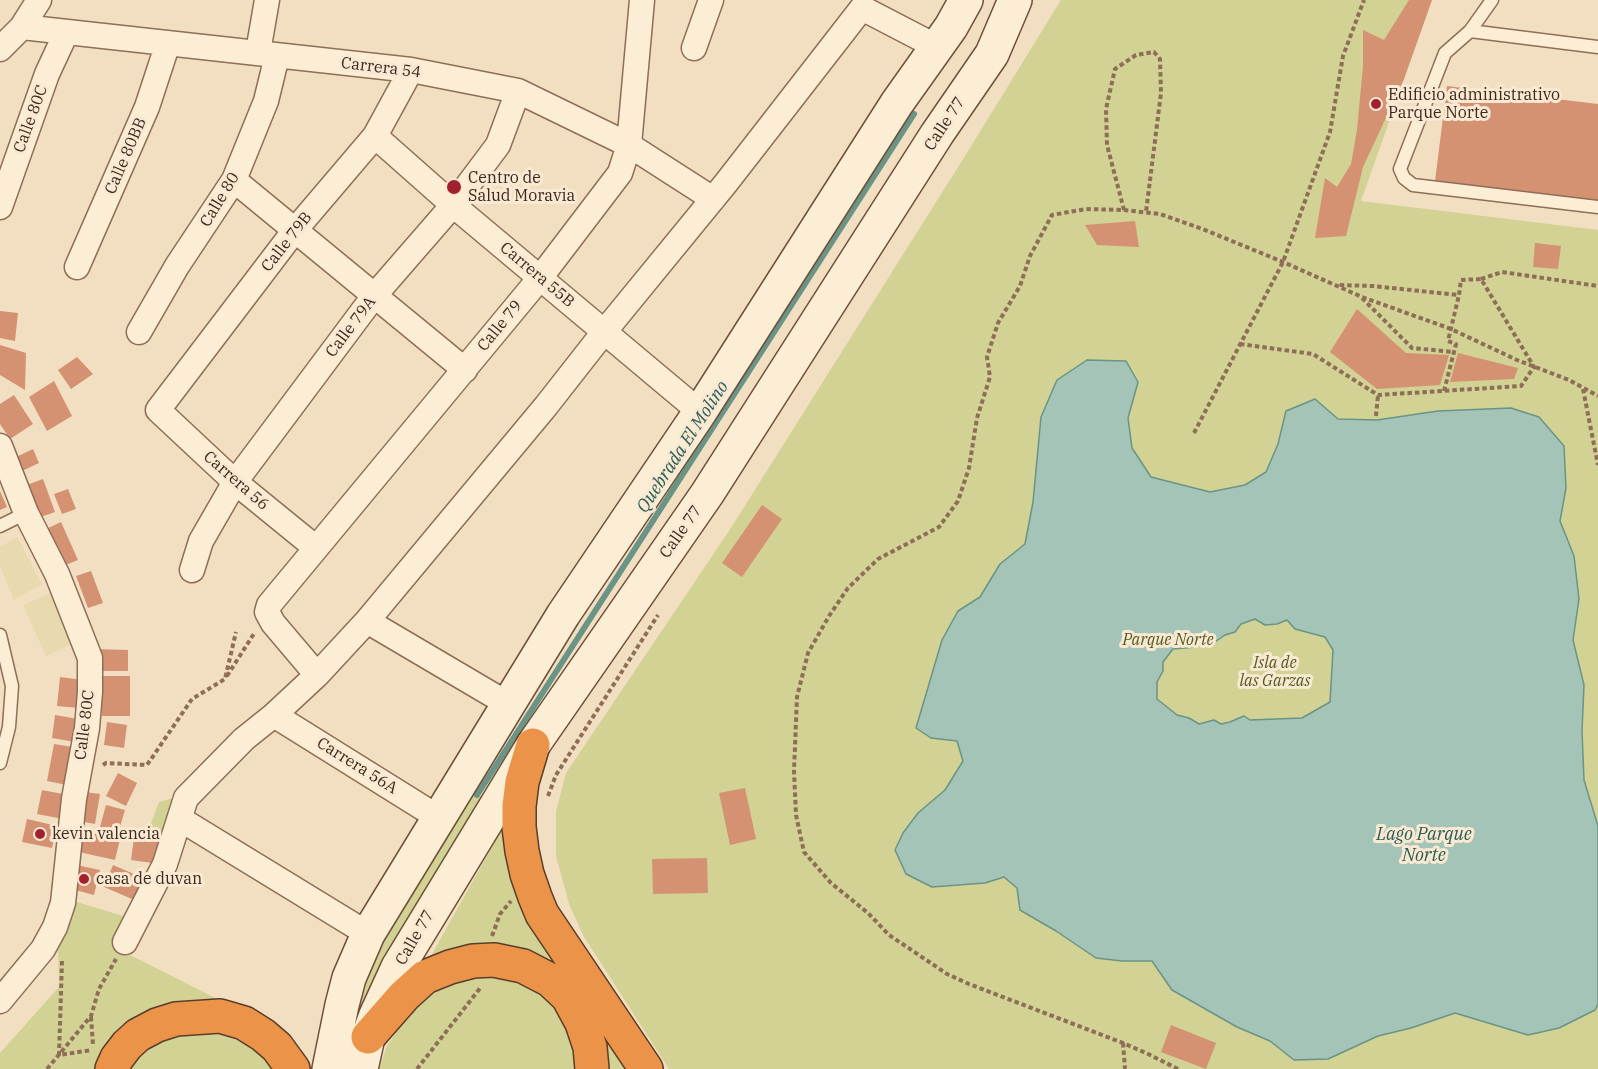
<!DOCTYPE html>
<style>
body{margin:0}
canvas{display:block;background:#f2dfc1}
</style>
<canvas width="1598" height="1069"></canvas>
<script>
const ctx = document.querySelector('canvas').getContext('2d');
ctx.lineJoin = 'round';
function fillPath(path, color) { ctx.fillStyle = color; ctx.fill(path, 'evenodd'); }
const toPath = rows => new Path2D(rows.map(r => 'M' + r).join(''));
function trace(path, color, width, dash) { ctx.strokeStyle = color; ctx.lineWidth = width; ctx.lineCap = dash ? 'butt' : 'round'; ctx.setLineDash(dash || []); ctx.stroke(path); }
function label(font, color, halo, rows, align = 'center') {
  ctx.font = font + ' "IBM Plex Serif",serif'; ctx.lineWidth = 6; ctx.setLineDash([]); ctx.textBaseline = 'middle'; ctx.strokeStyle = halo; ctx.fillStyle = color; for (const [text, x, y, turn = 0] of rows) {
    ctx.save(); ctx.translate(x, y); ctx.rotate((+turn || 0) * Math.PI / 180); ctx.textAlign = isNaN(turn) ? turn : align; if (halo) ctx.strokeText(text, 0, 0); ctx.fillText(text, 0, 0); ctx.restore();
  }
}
const farmland = toPath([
 [17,537,42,584,14,600,0,566,0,547],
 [50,593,74,643,46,656,23,605]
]);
const green = toPath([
 [1061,0,1432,0,1361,201,1598,230,1598,1069,669,1069,584,937,569,904,556,856,556,811,566,773,729,531,965,156],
 [469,789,486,800,350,1060,349,1027,364,978,392,919],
 [180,796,172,836,147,834,159,802],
 [507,820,637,1069,603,1069,577,992,427,963],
 [77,902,143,922,128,954,247,1014,196,1005,105,1069,0,1069,0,1053,59,987,58,946],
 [506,971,559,1005,575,1036,578,1069,379,1069,387,1046,404,1021,426,993,447,980],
 [206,1028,253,1042,279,1069,121,1069,147,1041]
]);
const water = toPath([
 [1087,360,1126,361,1138,382,1128,418,1132,448,1151,477,1210,492,1245,485,1266,472,1278,444,1286,411,1315,399,1338,419,1377,420,1438,411,1511,408,1539,417,1564,446,1566,488,1560,521,1574,556,1579,599,1573,640,1584,685,1582,731,1584,780,1598,826,1598,1004,1595,1010,1559,1028,1528,1035,1455,1013,1411,1028,1378,1036,1328,1059,1294,1060,1270,1041,1237,1027,1172,990,1152,961,1122,961,1096,958,1056,931,1020,910,1017,888,1004,877,985,883,932,887,906,874,895,850,903,833,918,813,945,790,963,761,957,741,931,738,916,728,942,640,958,611,980,597,1000,564,1025,544,1033,502,1041,417,1057,380,1087,360],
 [1255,619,1265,625,1277,624,1287,620,1295,629,1325,637,1333,650,1330,702,1302,718,1250,720,1244,716,1230,722,1221,724,1214,720,1199,724,1189,718,1177,715,1157,699,1157,682,1163,671,1163,662,1173,649,1195,647,1200,644,1212,644,1225,635,1235,632,1241,624,1255,619]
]);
const stream = toPath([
 [477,795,914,114]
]);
const building = toPath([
 [1409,0,1432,0,1404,79,1363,167,1346,236,1315,238,1325,178,1337,187,1351,164,1357,130,1363,66,1363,30,1384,40],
 [1447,86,1598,104,1598,201,1435,181],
 [1135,221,1139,247,1097,245,1085,225],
 [1535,243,1561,246,1558,269,1533,267],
 [1357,309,1406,353,1449,355,1440,385,1377,389,1330,352],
 [0,311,18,313,15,341,0,338],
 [0,345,26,353,25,390,0,375],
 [1458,353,1518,368,1514,379,1450,382],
 [77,357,93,374,71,389,58,370],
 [54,381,72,416,47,431,29,397],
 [14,395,33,424,10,439,0,424,0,404],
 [33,449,39,463,20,472,14,458],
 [43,479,55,512,35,519,24,486],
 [68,489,76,509,62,514,54,494],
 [0,491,7,507,0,510],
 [762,505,782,519,742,577,722,563],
 [61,522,78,560,63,566,46,529],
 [91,571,103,603,88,608,76,576],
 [95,649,128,650,128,671,94,671],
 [102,676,130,676,130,716,102,716],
 [60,677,83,680,79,708,57,706],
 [55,715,78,719,75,742,52,738],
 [107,722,127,725,124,748,104,745],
 [54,744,73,747,67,785,47,781],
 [118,773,137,783,126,806,106,796],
 [745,788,756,839,730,845,719,793],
 [42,790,68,795,63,819,37,814],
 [85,792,100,794,95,824,80,821],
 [106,805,125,810,118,833,100,827],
 [27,819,57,826,52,848,22,842],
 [78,830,120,839,115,860,74,851],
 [134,838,161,842,152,863,131,860],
 [707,858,708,893,653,894,652,859],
 [72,864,100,870,94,895,68,888],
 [113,865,148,880,139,902,104,887],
 [1171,1025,1216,1043,1206,1069,1161,1052]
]);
const path = toPath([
 [1124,210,1107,145,1106,109,1115,69,1136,55,1154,52,1160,59,1161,93,1146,212],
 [1481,279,1502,272,1598,286],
 [1362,298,1412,348,1454,352],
 [1240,344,1313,354,1378,395,1521,386,1534,367,1481,279,1461,280,1459,295,1372,286,1339,285],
 [1583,389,1598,465],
 [1444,391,1456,344,1448,341,1459,295],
 [1376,416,1378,395],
 [1194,433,1283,262,1330,132,1343,56,1364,0],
 [227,676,255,632],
 [103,765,106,763,147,765,192,699,225,679,236,632],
 [548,796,556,775,658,615],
 [492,936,500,914,511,901],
 [62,961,59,1055,92,1050],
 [91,1017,93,1045],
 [1123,1043,1125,1069],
 [47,1069,91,1016,99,989,116,959],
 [417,1069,481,987],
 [1178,1069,1146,1053,1123,1043,969,984,947,974,913,951,889,935,868,913,831,883,804,852,796,815,794,771,797,697,808,653,829,616,848,588,878,559,939,527,958,501,969,468,977,418,990,377,987,357,998,323,1020,286,1030,256,1052,215,1086,209,1124,210,1160,214,1205,230,1283,262,1362,297,1451,329,1517,360,1569,380,1598,396]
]);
const lane = toPath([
 [1492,0,1470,31,1445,53,1400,169,1404,178,1413,185,1598,207],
 [1470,31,1598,47],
 [0,526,26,513],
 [0,635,12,686,9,727,0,763]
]);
const street = toPath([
 [862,8,937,47],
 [22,27,411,70,518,91,629,145,713,199],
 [694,48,711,0],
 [0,49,22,27,39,0],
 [258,52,267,0],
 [375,136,453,205,700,412],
 [234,180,465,370],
 [0,207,47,74,66,33],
 [77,267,147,107,168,43],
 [139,332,177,266,234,180,266,101,277,56],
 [0,446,26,513,57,574,90,658,90,692,87,728,74,799,63,903,55,927,43,949,0,1001],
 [316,548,235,482,158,410,295,230,375,136,411,70],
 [192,570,201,541,235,482,374,296,453,205,498,145,518,91],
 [367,621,496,697,508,706],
 [317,675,273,623,267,612,269,605,540,278,620,173,629,145,642,0],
 [274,715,439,818],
 [180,819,368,934],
 [125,942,165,864,186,798,244,739,274,715,317,675,367,621,546,406,604,332,726,183,862,8]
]);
const secondary = toPath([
 [329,1069,342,1005,349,978,368,934,563,615,700,412,897,103,951,27,966,0],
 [361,1069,368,1037,376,1015,398,967,533,745,707,494,937,134,992,54,1015,0]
]);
const highway = toPath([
 [533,745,522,782,519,806,519,827,522,851,527,874,535,897,542,914,646,1069],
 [368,1037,404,996,425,977,450,967,473,961,494,960,523,966,550,980,568,997,582,1023,590,1047,592,1069],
 [112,1069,117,1058,127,1045,138,1035,157,1025,176,1019,220,1016,244,1023,263,1035,277,1047,293,1069]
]);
const markers = [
 [1376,104,6,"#a3202f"],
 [454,187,8,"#a3202f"],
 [40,834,6,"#a3202f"],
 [84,879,6,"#a3202f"]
];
const streetNames = [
 ["Carrera 54",381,68,7],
 ["Calle 80C",31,119,-70],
 ["Calle 77",945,124,-57],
 ["Calle 80BB",126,156,-67],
 ["Calle 80",220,200,-59],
 ["Calle 79B",287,242,-52],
 ["Carrera 55B",537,275,40],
 ["Calle 79",500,326,-51],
 ["Calle 79A",351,327,-53],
 ["Carrera 56",236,481,41],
 ["Calle 77",681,532,-55],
 ["Calle 80C",85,725,-83],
 ["Carrera 56A",357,766,32],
 ["Calle 77",415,938,-60]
];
const poiNames = [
 ["Edificio administrativo",1388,95],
 ["Parque Norte",1388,113],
 ["Centro de",468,178],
 ["Salud Moravia",468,196],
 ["kevin valencia",52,834],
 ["casa de duvan",96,879]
];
const parkNames = [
 ["Parque Norte",1168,640],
 ["Isla de",1275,663],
 ["las Garzas",1275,681]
];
const waterNames = [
 ["Quebrada El Molino",683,447,-57],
 ["Lago Parque",1424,835],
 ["Norte",1424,856]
];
fillPath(farmland, '#e9d9ae');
fillPath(green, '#d1d294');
fillPath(water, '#a4c4b8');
trace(water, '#6a9485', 1.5);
trace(stream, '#6a9485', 6);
fillPath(building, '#d49273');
trace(lane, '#8e6e56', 15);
trace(street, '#8e6e56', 27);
trace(secondary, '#704f3a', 36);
trace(highway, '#5b3d2b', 36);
trace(path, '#8e6e56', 4, [4.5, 3]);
trace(lane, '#fcedd5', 12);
trace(street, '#fcedd5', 24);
trace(secondary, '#fcedd5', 33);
trace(highway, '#ea9349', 33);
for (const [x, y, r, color] of markers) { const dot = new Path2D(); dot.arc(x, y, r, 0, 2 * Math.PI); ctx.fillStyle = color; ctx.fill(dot); trace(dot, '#f9e9d2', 2); }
label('16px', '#3c281c', '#f9e9d2', streetNames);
label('16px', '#3c281c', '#f9e9d2', poiNames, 'left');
label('italic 16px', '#525b21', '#f9e9d2', parkNames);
label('italic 18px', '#2a5d55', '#f9e9d2', waterNames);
</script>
